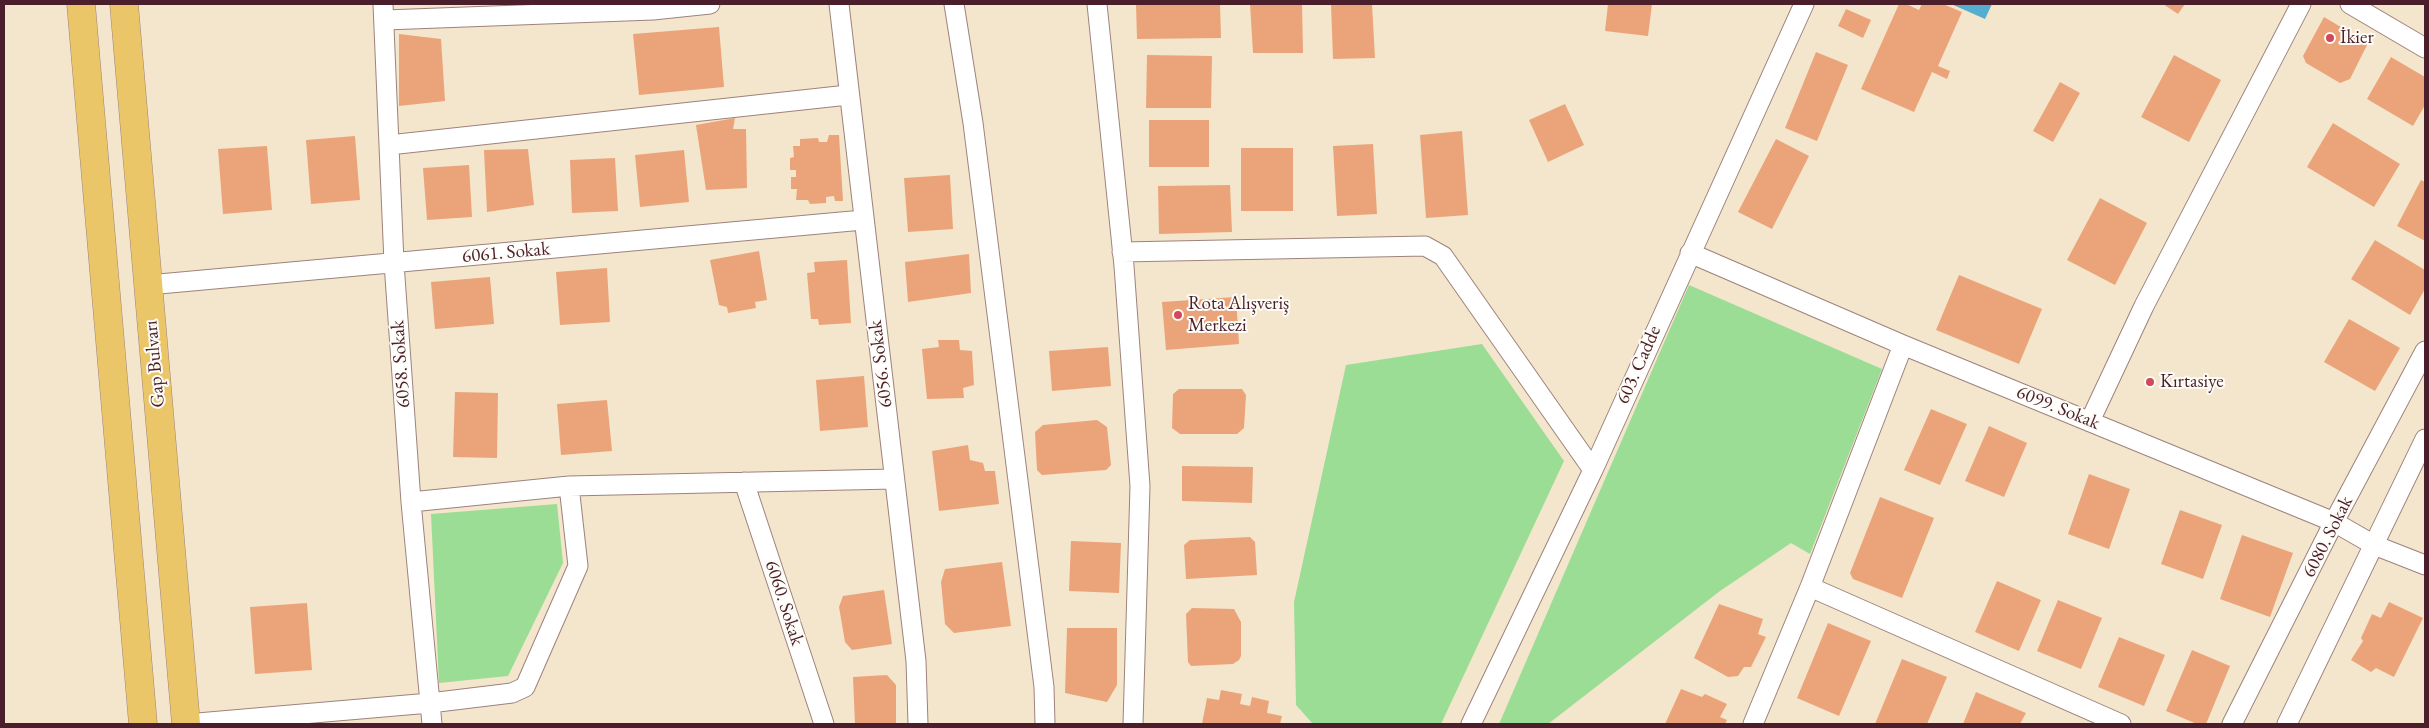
<!DOCTYPE html>
<meta charset="utf-8">
<style>
body{margin:0}
#map{position:relative;width:2429px;height:728px;overflow:hidden;background:#f3e6cc;font-family:"EB Garamond",serif}
canvas{display:block}
.frame{position:absolute;inset:0;border:5px solid #4a1f2b;pointer-events:none}
</style>
<div id="map">
<canvas width="2429" height="728"></canvas>
<div class="frame"></div>
</div>
<script>
const ctx = document.querySelector('canvas').getContext('2d');
ctx.lineJoin = 'round';
function fillPath(path, color) { ctx.fillStyle = color; ctx.fill(path, 'evenodd'); }
const toPath = rows => new Path2D(rows.map(r => 'M' + r).join(''));
function trace(path, color, width, dash) { ctx.strokeStyle = color; ctx.lineWidth = width; ctx.lineCap = dash ? 'butt' : 'round'; ctx.setLineDash(dash || []); ctx.stroke(path); }
function label(font, color, halo, rows, align = 'center') {
  ctx.font = font + ' "EB Garamond",serif'; ctx.lineWidth = 4; ctx.setLineDash([]); ctx.textBaseline = 'middle'; ctx.strokeStyle = halo; ctx.fillStyle = color; for (const [text, x, y, turn = 0] of rows) {
    ctx.save(); ctx.translate(x, y); ctx.rotate((+turn || 0) * Math.PI / 180); ctx.textAlign = isNaN(turn) ? turn : align; if (halo) ctx.strokeText(text, 0, 0); ctx.fillText(text, 0, 0); ctx.restore();
  }
}
const green = toPath([
 [1689,285,1882,369,1810,554,1791,543,1720,591,1548,724,1499,724],
 [1482,344,1564,461,1441,724,1313,724,1296,705,1294,602,1346,365],
 [557,504,563,563,508,676,439,683,431,514]
]);
const water = toPath([
 [1951,4,1992,4,1985,19]
]);
const building = toPath([
 [1136,4,1220,4,1221,38,1137,39],
 [1250,4,1302,4,1303,53,1253,53],
 [1331,4,1372,4,1375,58,1333,59],
 [1608,4,1652,4,1648,36,1605,31],
 [1899,4,1906,4,1919,10,1922,4,1943,4,1962,12,1938,66,1950,71,1947,79,1932,72,1914,112,1861,89],
 [2163,4,2185,4,2178,14],
 [1846,9,1871,20,1863,38,1838,26],
 [2324,17,2368,43,2350,79,2340,83,2306,63,2303,56],
 [719,27,724,87,639,95,633,34],
 [399,34,441,39,445,101,399,106],
 [1816,52,1848,65,1817,141,1785,128],
 [1147,55,1212,56,1211,108,1146,108],
 [2174,55,2221,80,2189,142,2141,117],
 [2391,57,2425,77,2425,105,2413,126,2367,99],
 [2060,82,2080,93,2053,142,2033,131],
 [1565,104,1584,145,1548,162,1529,120],
 [735,118,733,129,746,129,747,188,706,190,696,125],
 [1149,120,1209,120,1209,167,1149,167],
 [2333,123,2400,164,2374,207,2307,167],
 [1462,131,1468,215,1426,218,1420,135],
 [829,135,839,135,843,201,835,201,834,196,826,197,826,203,810,204,808,200,796,200,797,189,791,189,791,177,796,177,796,170,790,170,790,158,794,157,793,146,800,146,800,139,818,138,819,142,827,142],
 [355,136,360,200,311,204,306,140],
 [1776,139,1809,156,1772,229,1738,212],
 [1373,144,1377,214,1337,216,1333,146],
 [267,146,272,210,223,214,218,149],
 [1241,148,1293,148,1293,211,1241,211],
 [528,149,534,205,487,212,484,150],
 [684,150,689,202,640,207,635,155],
 [615,158,618,211,572,213,570,160],
 [469,165,472,217,427,220,423,168],
 [950,175,953,229,908,232,904,178],
 [2421,180,2425,182,2425,241,2397,226],
 [1230,185,1232,232,1159,234,1158,186],
 [2100,198,2147,223,2115,285,2067,260],
 [2375,240,2425,270,2425,289,2410,315,2351,279],
 [759,251,767,300,755,302,756,308,728,313,727,307,719,305,710,260],
 [969,254,971,293,908,302,905,262],
 [847,260,851,323,819,325,818,319,811,319,807,273,815,272,814,262],
 [607,268,610,322,560,325,556,272],
 [1959,275,2042,309,2019,364,1936,330],
 [490,277,494,324,435,329,431,282],
 [1236,297,1239,344,1166,350,1162,302],
 [2349,319,2400,348,2375,391,2324,362],
 [938,340,959,340,960,350,972,351,974,385,963,388,964,398,927,399,922,349,939,347],
 [1108,347,1111,386,1052,391,1049,351],
 [864,376,868,427,820,431,816,380],
 [1179,389,1242,389,1246,395,1244,428,1237,434,1180,434,1172,428,1173,394],
 [455,392,498,393,497,458,453,457],
 [607,400,612,451,561,455,557,404],
 [1931,409,1967,424,1940,485,1904,470],
 [1097,420,1107,427,1111,465,1106,470,1042,475,1037,470,1035,432,1043,425],
 [1989,426,2027,443,2004,497,1965,481],
 [968,445,970,460,983,463,985,471,995,471,999,504,939,511,932,451],
 [1182,466,1253,467,1252,503,1182,501],
 [2089,474,2130,489,2109,549,2068,534],
 [1880,497,1934,518,1902,598,1853,579,1850,573],
 [2180,510,2222,525,2203,579,2161,564],
 [2242,535,2293,553,2270,617,2220,599],
 [1250,537,1255,542,1257,575,1186,579,1184,545,1190,540],
 [1071,541,1121,543,1119,593,1069,591],
 [1002,562,1011,626,954,633,945,624,941,582,945,569],
 [1997,581,2041,600,2019,651,1975,632],
 [884,590,892,644,852,650,845,642,839,607,843,596],
 [2058,600,2102,618,2081,669,2037,651],
 [2389,602,2423,618,2394,677,2376,668,2371,672,2351,660,2363,641,2361,638,2372,614,2381,618],
 [307,603,312,670,255,674,250,607],
 [1719,604,1763,619,1758,634,1766,637,1751,667,1744,667,1738,676,1728,677,1694,658],
 [1192,608,1234,609,1241,622,1241,656,1239,660,1233,664,1191,666,1188,662,1186,614],
 [1828,623,1871,641,1839,716,1797,698],
 [1067,628,1117,628,1117,685,1107,702,1065,693],
 [2119,637,2165,655,2144,706,2098,687],
 [2192,650,2230,666,2206,724,2197,724,2166,711],
 [1902,659,1947,677,1927,724,1875,724],
 [887,675,896,685,896,724,855,724,853,677],
 [1681,689,1702,697,1705,694,1727,704,1720,717,1727,720,1725,724,1665,724],
 [1221,690,1242,694,1240,704,1250,706,1252,697,1269,701,1267,713,1282,716,1280,724,1202,724,1207,698,1219,700],
 [1976,692,2026,713,2020,724,1963,724]
]);
const minor = toPath([
 [383,4,394,263,411,502,432,724],
 [839,4,916,661,918,724],
 [954,4,973,123,1029,568,1044,687,1045,724],
 [1097,4,1124,266,1140,486,1133,724],
 [2350,4,2425,48],
 [385,20,653,10,710,4],
 [389,145,848,95],
 [1122,252,1425,246,1443,256,1593,470],
 [1690,253,1903,345,2334,522,2374,545,2425,565],
 [148,285,863,220],
 [2090,421,2144,306,2301,4],
 [744,482,824,724],
 [411,502,569,486,894,479],
 [1810,587,2121,724],
 [186,724,430,703,512,693,525,687,578,566,569,486],
 [1471,724,1593,470,1804,4],
 [1753,724,1810,587,1903,345],
 [2232,724,2334,522,2425,351],
 [2287,724,2425,439]
]);
const highway = toPath([
 [81,4,143,724],
 [124,4,186,724]
]);
const markers = [
 [2330,38,5,"#d1495b"],
 [1178,315,5,"#d1495b"],
 [2150,382,5,"#d1495b"]
];
const poiNames = [
 ["İkier",2340,38],
 ["Rota Alışveriş",1188,304],
 ["Merkezi",1188,326],
 ["Kırtasiye",2160,382]
];
const streetNames = [
 ["6061. Sokak",506,253,-5],
 ["Gap Bulvarı",155,364,-95],
 ["6058. Sokak",401,364,-94],
 ["6056. Sokak",881,364,-97],
 ["603. Cadde",1639,365,-66],
 ["6099. Sokak",2058,408,22],
 ["6080. Sokak",2328,537,-63],
 ["6060. Sokak",784,603,72]
];
fillPath(green, '#9bdd94');
fillPath(water, '#53aed0');
fillPath(building, '#eba479');
trace(minor, '#9e827c', 21);
trace(highway, '#9e827c', 29);
trace(minor, '#fff', 19);
trace(highway, '#eac669', 28);
for (const [x, y, r, color] of markers) { const dot = new Path2D(); dot.arc(x, y, r, 0, 2 * Math.PI); ctx.fillStyle = color; ctx.fill(dot); trace(dot, '#fdfcf7', 2); }
label('19px', '#4a1f2b', '#fdfcf7', poiNames, 'left');
label('19px', '#4a1f2b', '#fdfcf7', streetNames);
</script>
